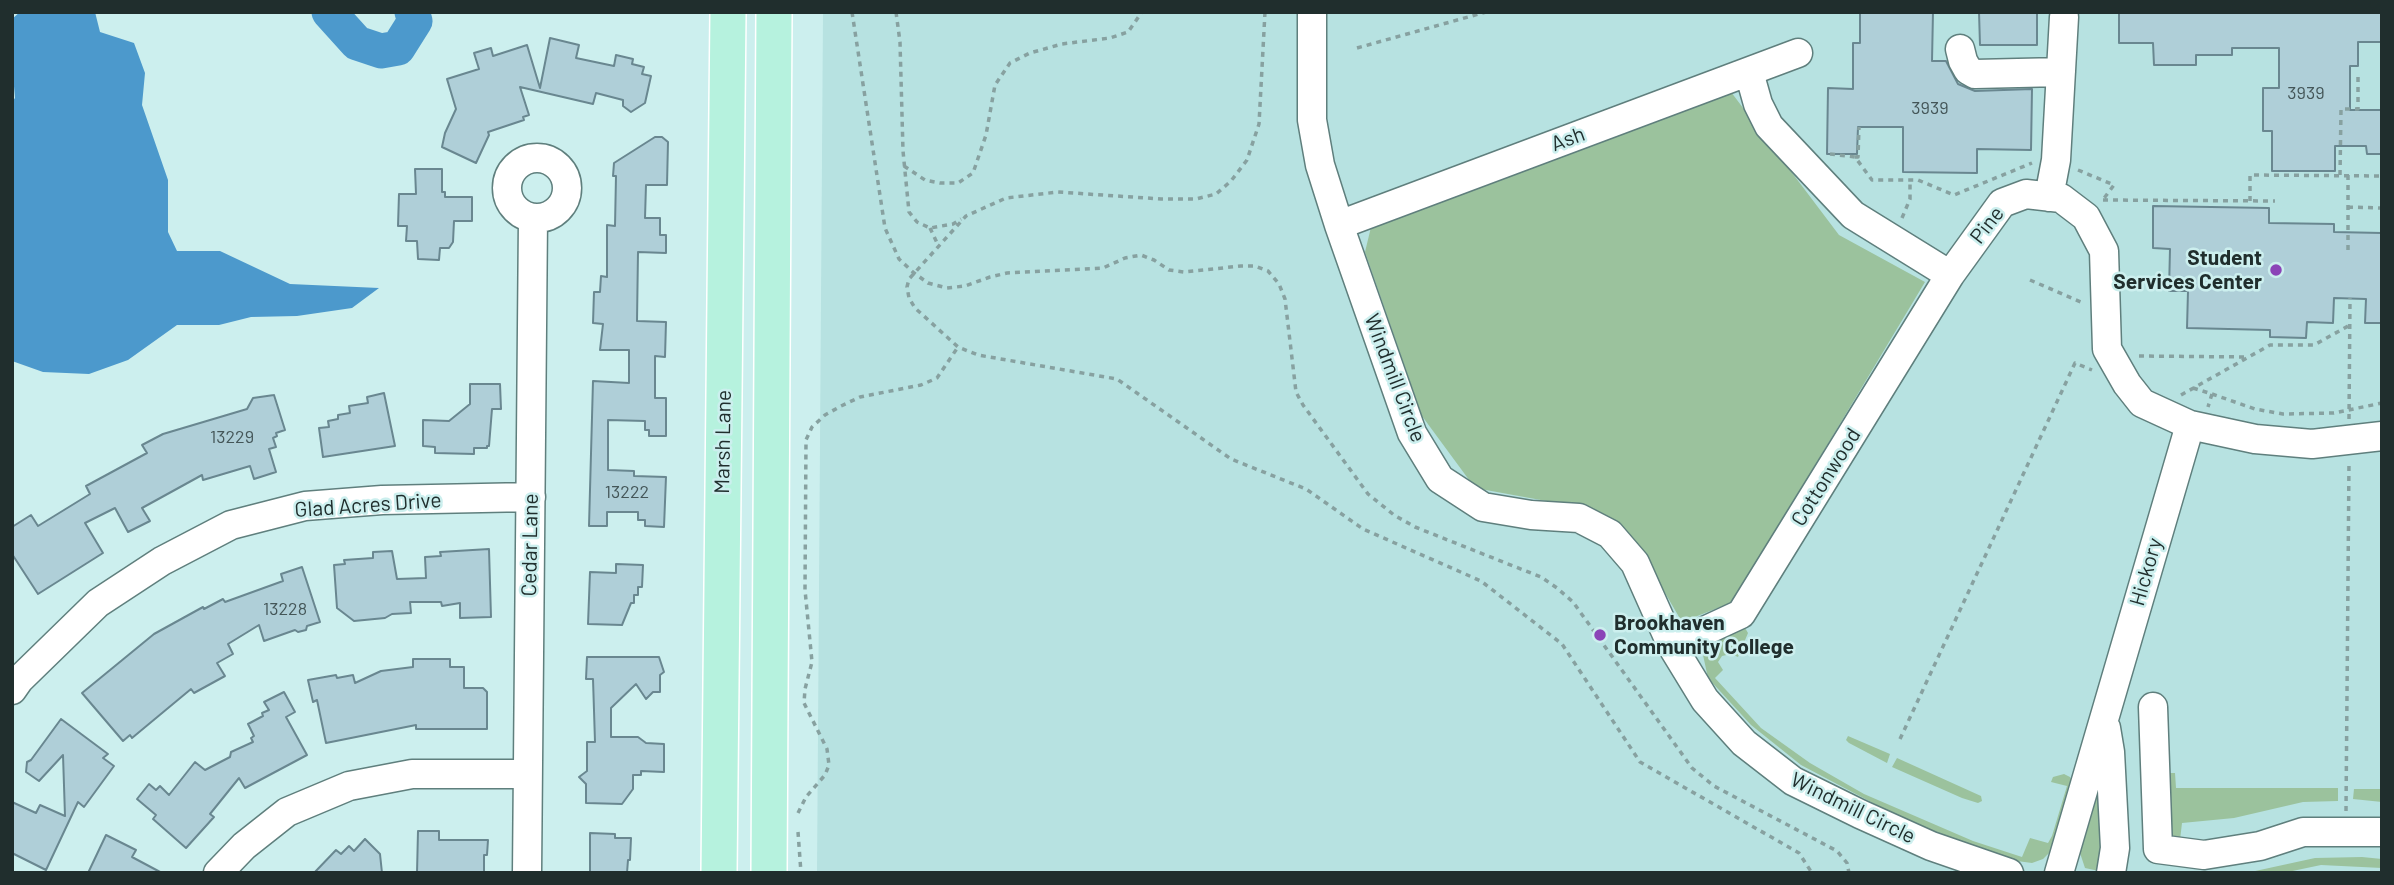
<!DOCTYPE html>
<style>
body{margin:0}
#map{position:relative;width:2394px;height:885px;overflow:hidden;background:#ccefee;font-family:Barlow,sans-serif}
canvas{display:block}
.frame{position:absolute;inset:0;border:14px solid #202e2d;pointer-events:none}
</style>
<div id="map">
<canvas width="2394" height="885"></canvas>
<div class="frame"></div>
</div>
<script>
const ctx = document.querySelector('canvas').getContext('2d');
ctx.lineJoin = 'round';
function fillPath(path, color) { ctx.fillStyle = color; ctx.fill(path, 'evenodd'); }
const toPath = rows => new Path2D(rows.map(r => 'M' + r).join(''));
function trace(path, color, width, dash) { ctx.strokeStyle = color; ctx.lineWidth = width; ctx.lineCap = dash ? 'butt' : 'round'; ctx.setLineDash(dash || []); ctx.stroke(path); }
function label(font, color, halo, rows, align = 'center') {
  ctx.font = font + ' Barlow,sans-serif'; ctx.lineWidth = 5; ctx.setLineDash([]); ctx.textBaseline = 'middle'; ctx.strokeStyle = halo; ctx.fillStyle = color; for (const [text, x, y, turn = 0] of rows) {
    ctx.save(); ctx.translate(x, y); ctx.rotate((+turn || 0) * Math.PI / 180); ctx.textAlign = isNaN(turn) ? turn : align; if (halo) ctx.strokeText(text, 0, 0); ctx.fillText(text, 0, 0); ctx.restore();
  }
}
const built = toPath([
 [823,12,2382,12,2382,873,817,873]
]);
const green = toPath([
 [1731,92,1839,235,1925,282,1733,602,1682,622,1633,538,1590,509,1475,488,1422,416,1365,252,1372,223],
 [1744,626,1748,633,1738,657,1731,654,1722,656,1718,662,1723,670,1715,678,1761,728,1810,763,1864,794,1973,841,2022,857,2030,838,2048,843,2052,836,2067,786,2051,782,2053,777,2064,774,2070,777,2074,785,2056,841,2050,852,2043,859,2032,863,2017,861,1975,847,1907,821,1801,765,1751,725,1708,678,1703,655,1715,638],
 [1848,736,1890,754,1887,763,1849,743,1846,740],
 [1897,758,1981,796,1982,801,1978,803,1962,798,1892,767],
 [2104,772,2107,842,2099,871,2085,868,2079,850,2087,815],
 [2168,773,2175,773,2176,788,2338,788,2338,801,2303,802,2234,818,2182,823,2180,840,2171,838],
 [2354,789,2382,789,2382,802,2353,799],
 [2362,857,2382,859,2382,868,2321,865,2283,873,2246,873,2315,858]
]);
const water = toPath([
 [20,12,95,12,100,32,134,43,145,73,142,105,168,180,168,232,177,251,220,251,290,284,379,288,352,308,297,316,251,317,219,325,177,325,128,360,89,374,43,372,12,361,12,102,15,98,12,63,12,19]
]);
const river = toPath([
 [329,12,357,43,381,51,398,48,415,21,412,12]
]);
const building = toPath([
 [1860,12,1933,12,1932,61,1946,61,1958,84,1975,91,2032,89,2031,150,1977,149,1977,173,1903,172,1903,127,1858,127,1857,154,1827,154,1828,88,1853,89,1853,43,1860,43,1860,12],
 [1979,12,2037,12,2037,45,1980,45,1979,12],
 [2119,12,2382,12,2382,42,2358,42,2358,66,2350,66,2350,110,2382,110,2382,154,2367,154,2366,146,2335,146,2335,171,2272,171,2272,131,2263,131,2263,88,2279,88,2279,48,2232,48,2232,55,2196,55,2196,65,2154,65,2153,43,2119,43,2119,12],
 [550,38,579,45,576,58,614,66,616,55,633,59,632,64,644,67,642,74,651,76,645,103,631,112,623,106,623,100,596,93,593,104,520,87,529,115,523,117,524,120,488,132,489,135,476,163,442,147,445,133,456,109,447,79,479,69,474,53,491,48,493,56,527,45,540,88,550,38],
 [655,137,662,137,668,142,667,185,646,185,645,218,660,218,660,235,666,235,666,253,638,252,637,321,666,322,665,357,655,356,655,398,666,398,666,436,649,436,649,430,645,430,645,421,608,420,608,470,634,471,634,476,666,477,664,527,645,526,645,520,638,520,638,512,607,512,607,526,589,526,593,381,629,383,629,350,600,350,603,324,593,323,594,292,600,292,601,276,607,277,607,225,615,226,616,176,613,176,614,163,655,137],
 [415,169,442,169,442,192,445,192,445,197,472,197,472,221,454,221,453,242,449,248,440,248,439,260,418,259,417,241,406,241,407,226,398,226,399,194,416,194,415,169],
 [2153,206,2269,208,2269,223,2334,224,2334,232,2382,233,2382,323,2365,323,2366,299,2334,298,2333,323,2307,322,2306,338,2270,337,2270,330,2187,328,2188,291,2169,291,2170,249,2153,248,2153,206],
 [470,384,500,384,501,409,492,409,489,446,487,446,487,448,474,448,474,454,435,453,435,447,423,446,423,420,449,421,470,404,470,384],
 [384,393,395,446,323,457,319,428,329,427,328,421,338,419,338,415,350,413,349,406,368,403,367,397,384,393],
 [274,395,285,430,276,433,277,436,273,438,276,447,269,449,276,472,254,479,250,466,203,480,202,475,142,508,150,521,128,532,115,508,85,523,103,553,38,594,12,554,12,527,31,515,38,526,90,494,86,486,147,453,142,445,163,434,247,409,253,398,274,395],
 [489,549,491,617,460,618,460,603,442,606,441,602,410,602,411,613,392,614,385,618,354,621,337,608,334,565,345,564,344,560,373,558,373,552,392,551,397,579,426,578,425,557,441,556,440,552,489,549],
 [616,564,643,565,642,587,638,587,638,595,634,595,634,603,631,603,622,625,588,624,590,572,616,573,616,564],
 [302,567,320,622,307,626,306,630,298,632,295,630,264,641,259,625,228,644,233,654,217,663,225,676,194,693,191,689,132,738,130,735,123,741,82,693,154,634,203,607,204,609,223,599,225,602,283,581,281,574,302,567],
 [587,657,659,657,664,672,660,675,660,692,653,692,646,699,636,684,611,708,611,737,638,737,646,743,664,744,664,772,641,771,641,775,633,775,633,789,622,804,586,803,586,784,579,777,587,771,587,742,595,742,593,679,586,679,587,657],
 [413,659,450,659,450,667,464,667,464,688,483,688,487,692,487,729,416,729,416,725,326,743,317,700,313,702,308,680,336,675,337,678,353,675,355,683,381,671,413,667,413,659],
 [284,692,295,712,286,717,307,755,245,788,239,778,210,814,214,817,186,848,153,819,156,815,137,799,149,784,156,790,160,786,169,795,195,762,205,770,230,757,231,752,253,742,251,738,254,736,248,724,263,716,262,713,269,710,264,702,284,692],
 [61,719,108,754,103,758,114,766,84,807,78,802,46,870,12,853,12,802,36,813,40,805,65,816,63,755,39,781,26,772,27,762,31,760,61,719],
 [418,831,439,831,439,840,488,840,487,855,484,855,484,873,417,873,418,831],
 [590,833,615,834,615,838,631,838,630,860,628,860,627,873,590,873,590,833],
 [106,835,136,850,132,857,162,873,88,873,106,835],
 [365,839,380,854,382,873,314,873,336,850,341,854,349,846,354,851,365,839]
]);
const path = toPath([
 [852,12,885,228,899,259,914,273,928,283,947,288,965,286,990,277,1007,273,1103,268,1125,258,1141,255,1154,260,1169,270,1184,272,1241,266,1255,266,1268,271,1279,284,1285,299,1296,392,1303,405,1368,494,1394,515,1415,527,1541,577,1557,588,1573,602,1692,768,1714,786,1837,851,1847,863,1849,873],
 [896,12,900,42,903,151,909,212,917,222,930,228,953,224,961,219],
 [1265,12,1259,124,1247,160,1231,181,1216,194,1196,199,1161,199,1058,192,1006,198,966,216,909,279,907,287,909,298,915,308,958,347,978,355,1117,379,1231,459,1306,489,1363,529,1481,581,1562,644,1640,762,1799,853,1812,873],
 [1357,48,1486,12],
 [1830,154,1855,157,1872,180,1918,180,1954,195,2032,163],
 [1855,157,1858,157,1859,127],
 [904,166,925,180,940,183,958,183,973,173,986,135,995,85,1010,63,1030,53,1062,44,1110,38,1128,32,1142,12],
 [2078,170,2114,185,2102,201],
 [2340,175,2341,109,2358,109,2358,74],
 [2103,200,2275,201],
 [2250,201,2250,175,2382,176],
 [2348,207,2382,208],
 [1902,218,1910,199,1910,180],
 [930,228,938,245],
 [2348,250,2348,175],
 [2030,280,2083,303],
 [2139,356,2249,357],
 [2193,388,2212,394,2208,407],
 [2212,394,2255,409,2283,414,2334,413,2382,403],
 [2181,395,2270,345,2314,345,2350,325],
 [2349,419,2350,298],
 [1900,739,2075,363,2092,370],
 [2346,811,2349,461],
 [798,813,806,797,825,775,829,765,827,749,804,703,805,689,812,662,805,590,806,440,812,427,825,415,841,406,860,397,921,385,937,378,958,347],
 [798,832,801,873]
]);
const minor = toPath([
 [1312,12,1312,120,1320,165,1339,225,1412,433,1440,479,1483,507,1531,515,1579,518,1610,534,1635,563,1672,646,1705,700,1744,743,1793,781,1860,814,1931,846,2009,873],
 [1960,49,1963,61,1968,70,1975,74,2061,72],
 [1749,72,1758,104,1769,126,1853,215,1950,275,2002,203,2026,194,2061,198,2086,217,2104,251,2107,349,2127,384,2142,403,2190,425,2255,439,2312,444,2382,436],
 '507 188a30 30 0 1 1 60 0a30 30 0 1 1-60 0Z',
 [2049,197,2056,160,2064,17],
 [1339,225,1798,53],
 [1672,646,1741,614,1950,275],
 [12,690,19,680,98,603,162,561,231,525,305,506,382,500,531,497],
 [2153,707,2158,849,2204,855,2260,846,2303,832,2382,832],
 [2106,728,2110,752,2115,848,2111,873],
 [218,873,244,846,287,812,349,786,412,774,527,774],
 [527,873,533,218],
 [2059,873,2190,425]
]);
const major = toPath([
 [719,873,728,12],
 [769,873,774,12]
]);
const markers = [
 [2276,270,7,"#8b44b7"],
 [1600,635,7,"#8b44b7"]
];
const numberNames = [
 ["3939",2306,93],
 ["3939",1930,108],
 ["13229",232,437],
 ["13222",627,492],
 ["13228",285,609]
];
const streetNames = [
 ["Ash",1568,139,-20],
 ["Pine",1987,225,-52],
 ["Windmill Circle",1395,378,69],
 ["Marsh Lane",723,442,-89],
 ["Cottonwood",1826,477,-58],
 ["Glad Acres Drive",368,505,-4],
 ["Cedar Lane",530,545,-89],
 ["Hickory",2146,572,-74],
 ["Windmill Circle",1853,808,26]
];
const poiNames = [
 ["Student",2262,258],
 ["Services Center",2262,282],
 ["Brookhaven",1614,623,"left"],
 ["Community College",1614,647,"left"]
];
fillPath(built, '#b7e2e1');
fillPath(green, '#9bc29d');
fillPath(water, '#4c99cc');
trace(river, '#4c99cc', 35);
fillPath(building, '#afcfd8');
trace(building, '#698790', 2);
trace(minor, '#5f7f7d', 31);
trace(major, '#fff', 38);
trace(path, '#87a1a0', 3.5, [5, 5]);
trace(minor, '#fff', 28);
trace(major, '#b6f2de', 35);
for (const [x, y, r, color] of markers) { const dot = new Path2D(); dot.arc(x, y, r, 0, 2 * Math.PI); ctx.fillStyle = color; ctx.fill(dot); trace(dot, '#ccefee', 2.5); }
label('18px', '#445658', null, numberNames);
label('21px', '#202e2d', '#ccefee', streetNames);
label('bold 21px', '#202e2d', '#ccefee', poiNames, 'right');
</script>
